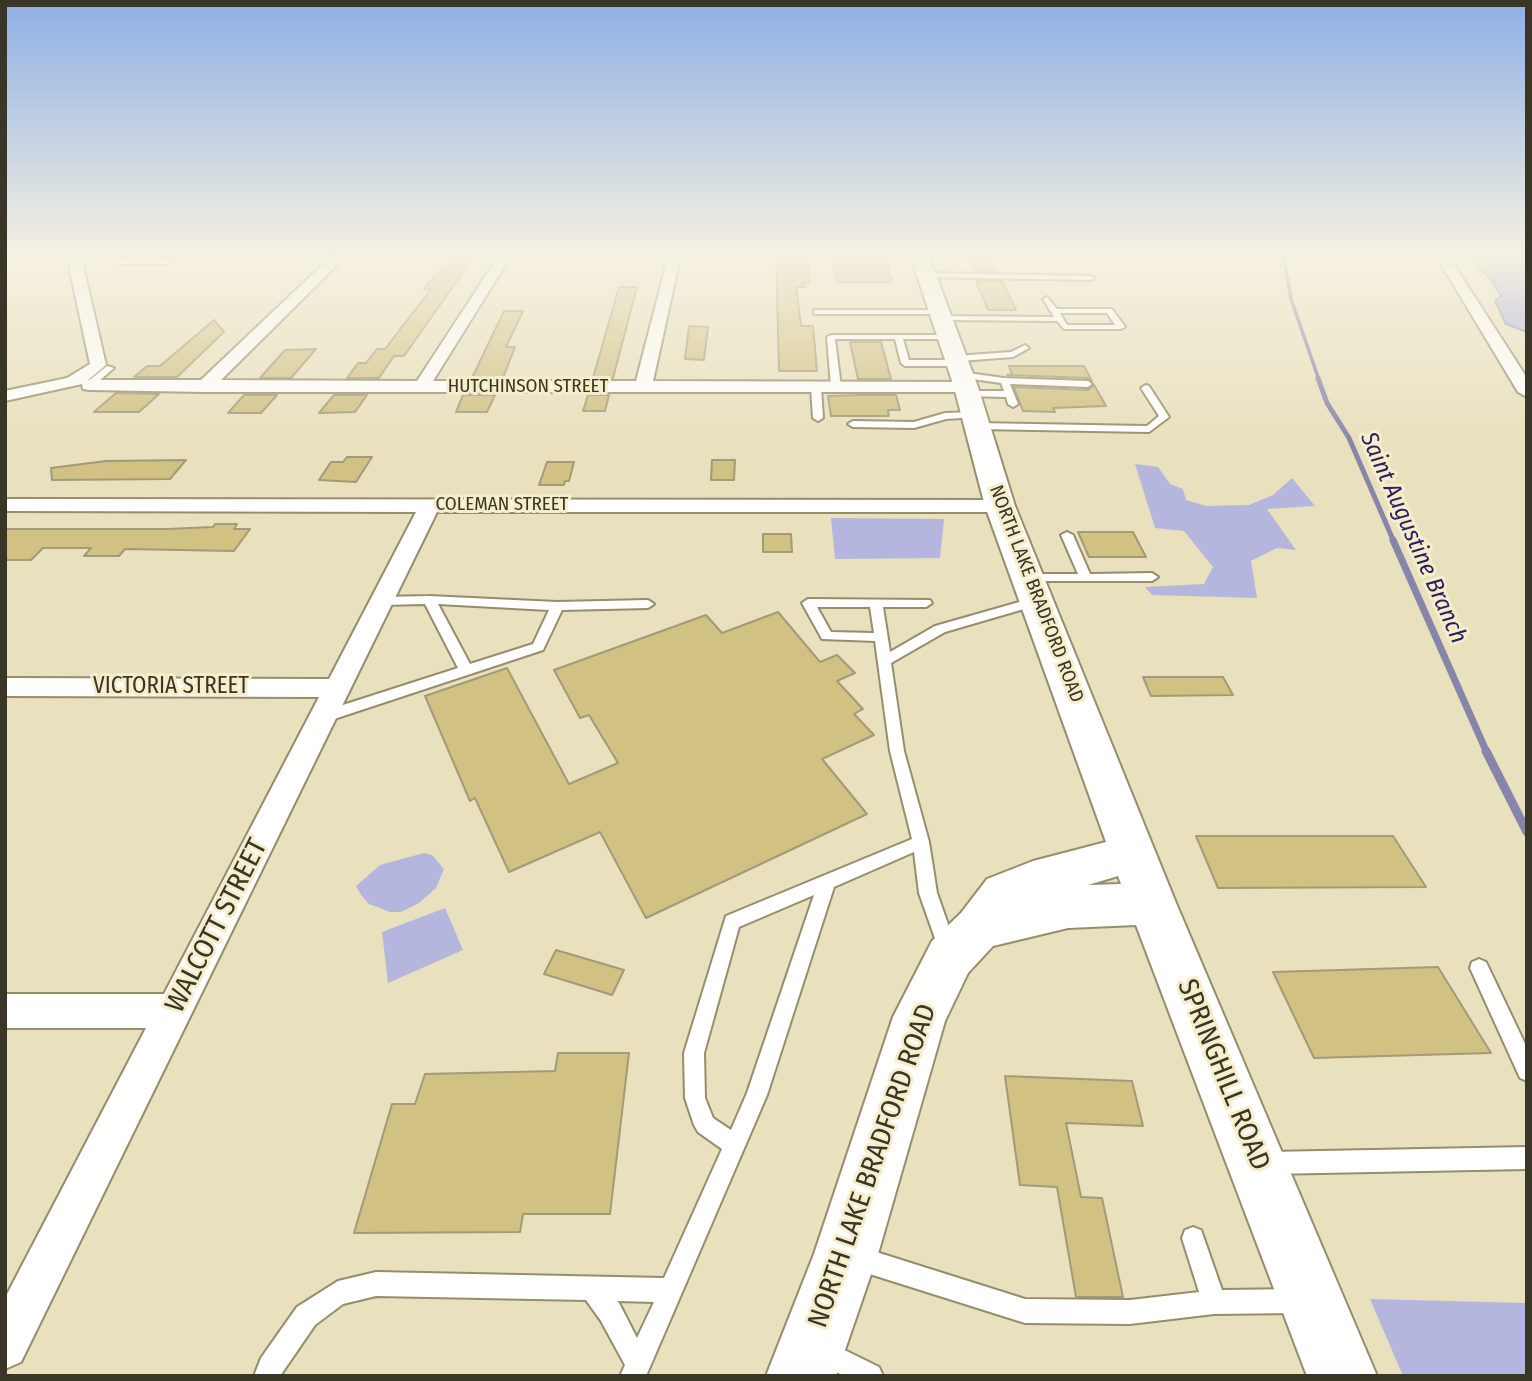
<!DOCTYPE html>
<style>
body{margin:0}
#map{position:relative;width:1532px;height:1381px;overflow:hidden;background:#e9e0bd;font-family:"Fira Sans Condensed",sans-serif}
canvas{display:block}
.frame{position:absolute;inset:0;border:7px solid #393628;pointer-events:none}
</style>
<div id="map">
<canvas width="1532" height="1381"></canvas>
<div class="frame"></div>
</div>
<script>
const ctx = document.querySelector('canvas').getContext('2d');
ctx.lineJoin = 'round';
function fillPath(path, color) { ctx.fillStyle = color; ctx.fill(path, 'evenodd'); }
const toPath = rows => new Path2D(rows.map(r => 'M' + r).join(''));
function trace(path, color, width, dash) { ctx.strokeStyle = color; ctx.lineWidth = width; ctx.lineCap = dash ? 'butt' : 'round'; ctx.setLineDash(dash || []); ctx.stroke(path); }
function label(font, color, halo, rows, align = 'center') {
  ctx.font = font + ' "Fira Sans Condensed",sans-serif'; ctx.lineWidth = 6; ctx.setLineDash([]); ctx.textBaseline = 'middle'; ctx.strokeStyle = halo; ctx.fillStyle = color; for (const [text, x, y, turn = 0] of rows) {
    ctx.save(); ctx.translate(x, y); ctx.rotate((+turn || 0) * Math.PI / 180); ctx.textAlign = isNaN(turn) ? turn : align; if (halo) ctx.strokeText(text, 0, 0); ctx.fillText(text, 0, 0); ctx.restore();
  }
}
const green = toPath([
 [1135,464,1158,467,1170,484,1183,489,1186,500,1206,506,1249,505,1273,495,1292,478,1315,506,1267,509,1296,550,1277,548,1251,561,1257,598,1152,595,1145,587,1204,584,1213,567,1184,531,1155,528],
 [831,518,944,519,940,558,835,559],
 [424,853,432,855,444,869,436,888,419,903,401,912,390,912,369,904,361,895,356,886,380,865],
 [445,908,463,950,388,983,382,932],
 [1370,1299,1527,1303,1527,1376,1403,1376]
]);
const water = toPath([
 [1467,254,1527,254,1527,332,1506,324,1495,301,1501,296,1492,281,1467,254]
]);
const streamFar3 = toPath([
 [1280,254,1284,258,1291,299,1319,380]
]);
const streamFar2 = toPath([
 [1318,378,1327,403,1349,438,1394,542]
]);
const streamFar1 = toPath([
 [1393,540,1487,753]
]);
const stream = toPath([
 [1486,751,1527,832]
]);
const building = toPath([
 [454,254,476,254,404,356,394,356,379,378,347,378,358,363,366,363,377,349,385,349,431,289,424,289,454,254],
 [776,254,807,254,809,282,804,282,805,287,796,287,801,326,813,326,817,371,779,371,776,254],
 [831,254,884,254,892,282,837,282,831,254],
 [969,260,991,260,997,272,974,271,969,260],
 [976,281,1002,281,1016,310,988,310,976,281],
 [619,287,637,287,613,378,593,378,619,287],
 [504,311,523,311,506,347,515,347,503,378,472,378,504,311],
 [214,320,224,332,177,377,134,377,147,366,160,366,214,320],
 [689,326,708,327,704,360,685,359,689,326],
 [850,342,881,342,891,379,858,379,850,342],
 [316,349,291,378,260,378,285,350,316,349],
 [1009,366,1084,366,1092,381,1088,378,1007,375,1012,374,1009,366],
 [1094,385,1106,406,1053,408,1055,412,1023,411,1014,387,1088,390,1094,385],
 [116,393,159,394,139,412,94,412,116,393],
 [244,395,277,395,261,413,228,413,244,395],
 [334,395,367,395,355,412,319,413,334,395],
 [463,395,495,395,487,412,456,412,463,395],
 [588,395,609,395,605,411,583,411,588,395],
 [861,395,896,395,900,410,888,410,889,416,831,416,828,396,861,395],
 [347,457,372,457,356,482,319,480,331,462,343,462,347,457],
 [186,460,170,479,52,480,51,468,106,461,186,460],
 [712,460,735,460,734,480,711,480,712,460],
 [547,462,574,462,569,481,565,481,564,485,539,485,547,462],
 [215,524,237,524,234,529,250,529,234,551,125,549,119,556,84,556,91,548,43,548,31,560,5,560,5,529,167,529,213,527,215,524],
 [1078,532,1133,532,1146,557,1089,557,1078,532],
 [763,534,791,534,792,552,763,552,763,534],
 [778,612,820,662,837,655,855,673,837,681,863,709,854,714,874,735,822,759,867,814,646,918,600,832,509,872,475,798,470,801,425,696,507,668,569,784,618,763,589,715,580,718,554,670,706,615,722,633,778,612],
 [1143,677,1223,677,1233,695,1151,696,1143,677],
 [1196,836,1393,836,1426,887,1218,888,1196,836],
 [556,950,624,970,612,995,544,974,556,950],
 [1438,967,1491,1053,1314,1058,1273,972,1438,967],
 [558,1053,629,1053,610,1214,523,1214,520,1232,354,1233,392,1104,415,1104,425,1074,555,1071,558,1053],
 [1005,1076,1132,1081,1143,1126,1066,1123,1081,1197,1102,1198,1123,1297,1076,1297,1057,1187,1020,1185,1005,1076]
]);
const service = toPath([
 [116,254,123,254,119,260,165,260,173,254,181,254,167,264,117,264,112,259,116,254],
 [924,273,1091,276,1095,278,1091,280,921,277,924,273],
 [1047,297,1057,309,1112,309,1125,327,1121,329,1064,329,1057,321,940,320,936,318,940,316,1054,317,1043,299,1047,297],
 [1060,313,1107,313,1115,325,1067,325,1060,313],
 [817,310,938,310,942,312,938,314,814,314,814,310,817,310],
 [831,335,947,335,951,337,947,339,903,339,909,360,952,360,952,357,955,356,1011,352,1025,345,1029,348,1013,357,960,361,961,363,957,366,905,366,901,363,895,339,835,339,841,387,836,390,831,387,827,337,831,335],
 [107,366,114,368,92,387,86,387,86,383,107,366],
 [961,372,1004,378,1088,381,1092,384,1088,387,1010,384,1018,404,1013,407,1008,404,1006,397,965,396,965,392,968,391,1004,391,1001,383,958,377,958,373,961,372],
 [816,384,821,387,823,418,818,421,813,418,811,387,816,384],
 [1146,385,1149,386,1169,417,1149,432,977,429,972,426,977,423,1147,426,1159,416,1141,388,1146,385],
 [974,412,977,413,977,417,946,419,914,428,853,427,848,424,853,421,914,422,945,413,974,412],
 [1067,532,1073,535,1090,574,1152,573,1158,577,1152,581,1024,581,1022,578,1024,575,1028,574,1078,574,1061,535,1067,532],
 [429,596,557,602,648,600,654,604,648,608,562,610,543,650,328,721,318,721,316,717,318,713,458,668,425,604,381,605,375,601,381,597,429,596],
 [438,604,549,610,533,644,470,664,438,604],
 [1037,597,1041,598,1043,601,1041,604,945,632,891,663,904,751,929,842,937,893,956,947,953,953,947,955,941,953,938,947,919,893,914,852,834,887,767,1095,646,1376,620,1376,625,1365,601,1321,586,1300,376,1296,343,1304,315,1325,280,1376,254,1376,261,1358,297,1307,338,1281,376,1272,664,1278,722,1149,698,1132,694,1125,685,1098,684,1053,726,916,912,839,890,751,875,641,822,639,802,603,808,599,930,600,932,603,926,607,883,607,890,652,935,626,1037,597],
 [817,607,870,607,874,633,831,632,817,607],
 [814,895,747,1093,731,1130,713,1118,705,1098,704,1053,739,927,814,895],
 [617,1301,654,1302,637,1338,619,1303,617,1301],
 [1479,959,1486,962,1527,1048,1527,1081,1520,1078,1470,968,1472,962,1479,959],
 [1527,1147,1527,1169,1269,1174,1261,1171,1258,1163,1261,1155,1269,1152,1527,1147],
 [1193,1227,1201,1230,1222,1290,1297,1289,1305,1293,1309,1301,1305,1309,1297,1313,1214,1314,1130,1324,1025,1323,857,1270,849,1266,845,1258,849,1250,857,1246,1025,1299,1130,1300,1199,1292,1182,1238,1185,1230,1193,1227],
 [826,1341,879,1367,883,1376,844,1376,817,1362,814,1353,817,1344,826,1341]
]);
const minor = toPath([
 [81,254,96,254,83,266,106,365,88,380,201,380,334,254,348,254,221,380,417,381,500,254,512,254,433,381,636,381,669,254,681,254,653,381,966,382,974,387,966,392,204,392,89,390,83,389,82,384,5,401,5,391,67,378,90,364,69,266,81,254],
 [1435,254,1447,254,1527,378,1527,397,1518,392,1435,254],
 [5,499,1000,500,1007,502,1010,506,1007,510,1000,512,437,512,21,1362,5,1369,5,1298,146,1028,5,1028,5,994,164,994,319,697,5,696,5,678,329,679,416,512,5,511,5,499]
]);
const secondary = toPath([
 [910,254,928,254,978,387,1015,506,1176,903,1377,1376,1307,1376,1136,925,1068,928,993,946,968,973,945,1021,878,1254,836,1376,766,1376,814,1254,893,1017,932,941,961,913,987,879,1033,861,1106,842,985,506,954,387,910,254],
 [1118,876,1121,884,1088,885,1118,876]
]);
const farStreetnames = [
 ["HUTCHINSON STREET",528,387],
 ["COLEMAN STREET",502,505],
 ["NORTH LAKE BRADFORD ROAD",1036,594,69]
];
const streetNames = [
 ["VICTORIA STREET",171,687]
];
const waterNames = [
 ["Saint Augustine Branch",1413,538,66]
];
const nearStreetnames = [
 ["WALCOTT STREET",217,926,-63],
 ["SPRINGHILL ROAD",1223,1075,68],
 ["NORTH LAKE BRADFORD ROAD",873,1166,-71]
];
fillPath(green, '#b5b6dd');
fillPath(water, '#a7a7e1');
trace(water, '#8685aa', 2);
trace(streamFar3, '#8685aa', 3.5);
trace(streamFar2, '#8685aa', 5);
trace(streamFar1, '#8685aa', 7);
trace(stream, '#8685aa', 9);
fillPath(building, '#d1c183');
trace(building, '#a29a79', 2);
trace(service, '#958d6c', 4);
trace(minor, '#958d6c', 4);
trace(secondary, '#958d6c', 4);
fillPath(service, '#fff');
fillPath(minor, '#fff');
fillPath(secondary, '#fff');
const sky = ctx.createLinearGradient(0, 0, 0, 447);
sky.addColorStop(0, '#8eafe5');
sky.addColorStop(0.57, '#f5f1e1');
sky.addColorStop(1, '#f5f1e100');
ctx.fillStyle = sky;
ctx.fillRect(0, 0, 1532, 447);
label('19px', '#393628', '#f6eeca', farStreetnames);
label('23px', '#393628', '#f6eeca', streetNames);
label('italic 24px', '#2a2063', '#f6eeca', waterNames);
label('28px', '#393628', '#f6eeca', nearStreetnames);
</script>
